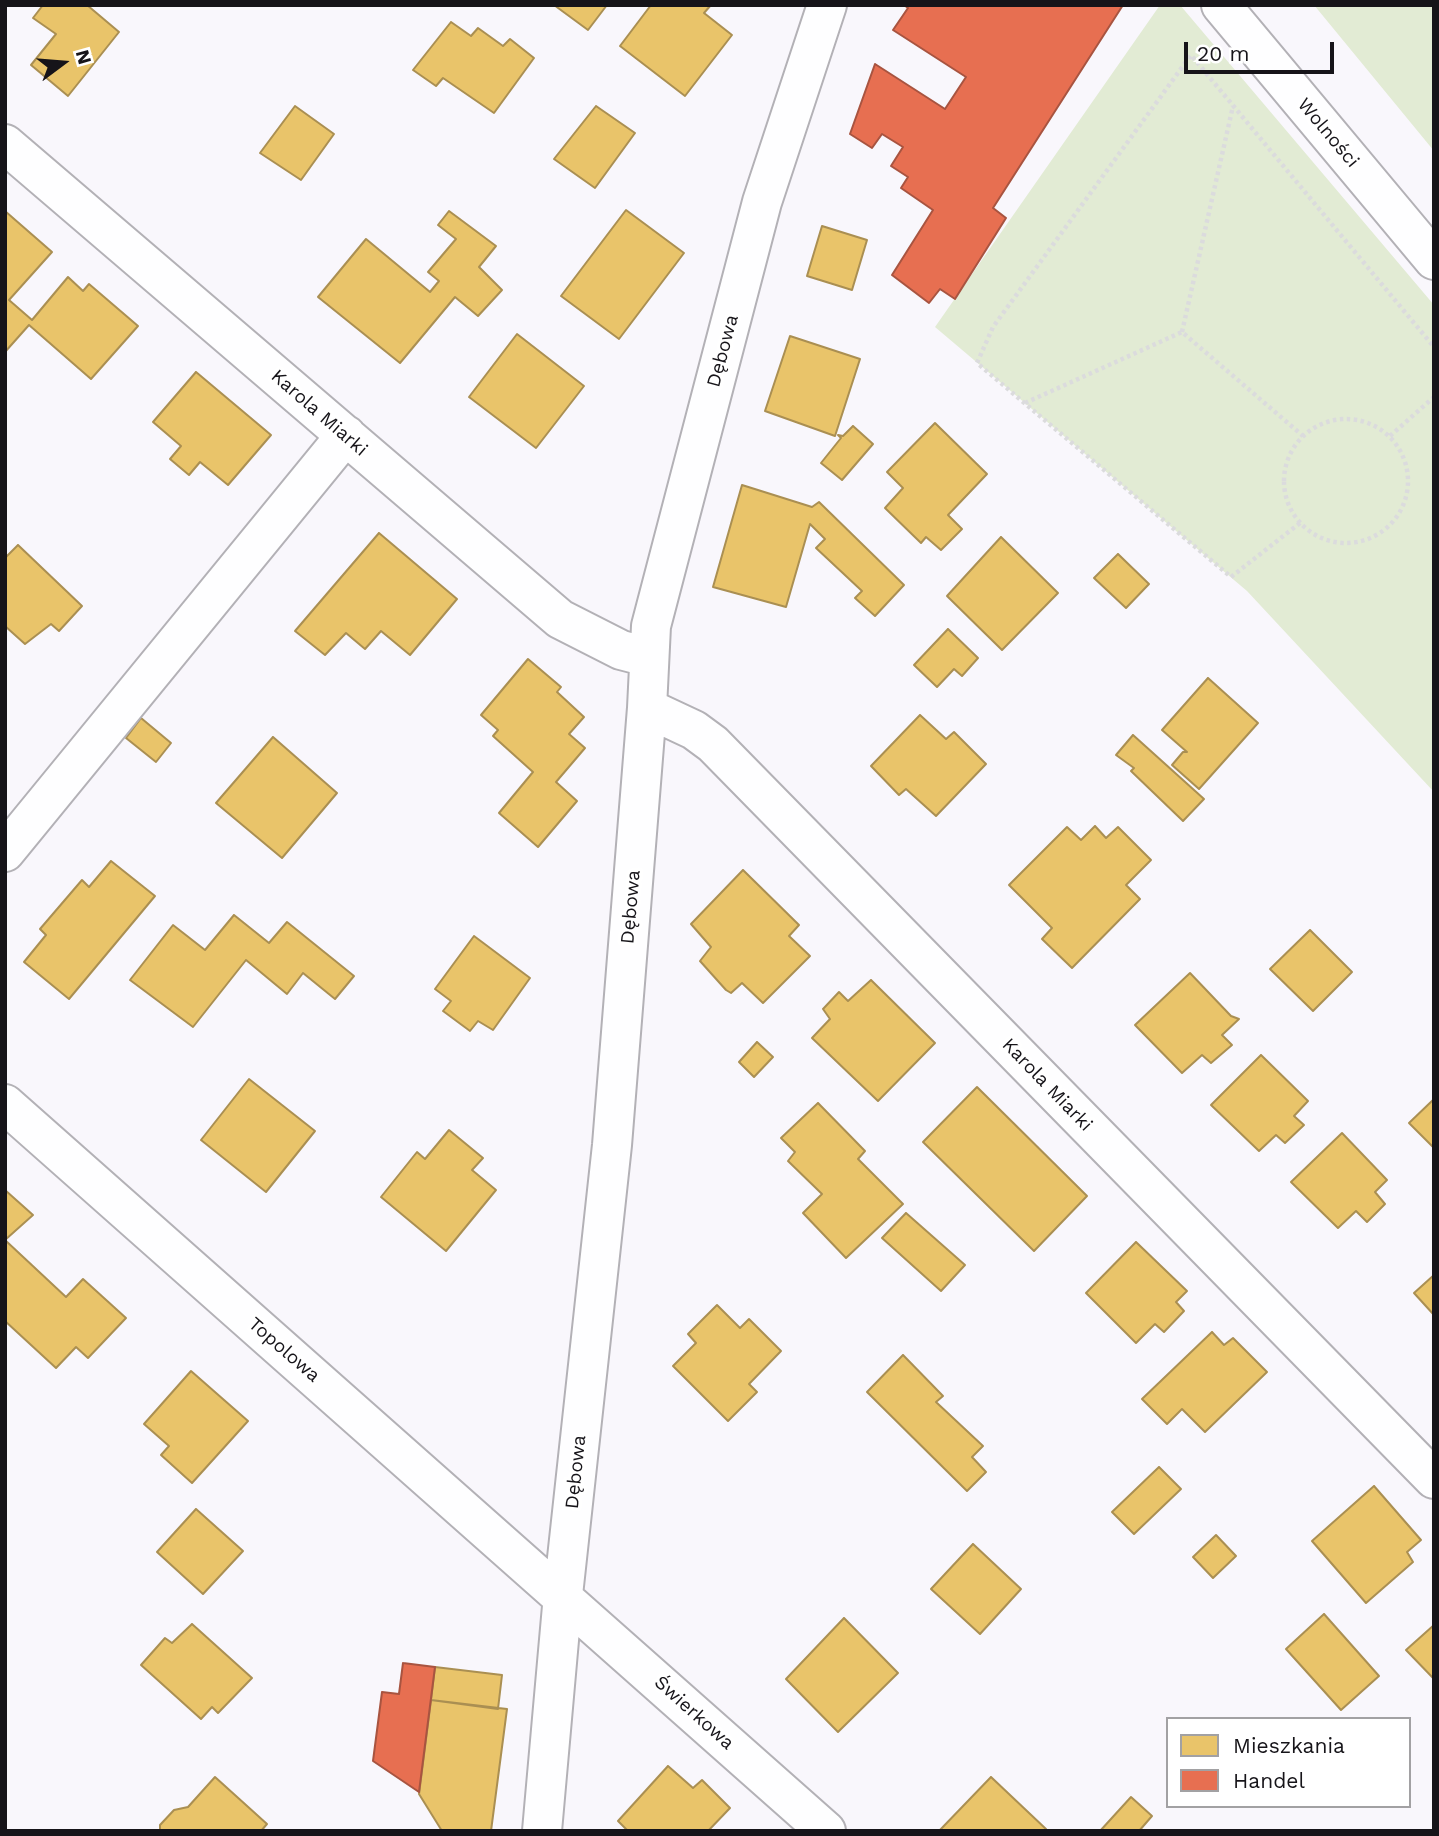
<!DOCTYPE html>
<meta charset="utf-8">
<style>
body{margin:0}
#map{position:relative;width:1439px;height:1836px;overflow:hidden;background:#f9f7fc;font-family:"Work Sans",sans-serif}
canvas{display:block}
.frame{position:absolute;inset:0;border:7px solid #161419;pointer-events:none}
.legend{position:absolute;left:1166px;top:1717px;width:245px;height:91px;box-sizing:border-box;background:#fff;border:2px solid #a2a1a3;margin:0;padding:9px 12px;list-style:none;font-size:21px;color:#161419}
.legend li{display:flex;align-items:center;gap:14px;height:35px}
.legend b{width:35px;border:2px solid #a2a1a3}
.north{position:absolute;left:28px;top:28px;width:70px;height:70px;-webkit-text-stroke:5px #fff;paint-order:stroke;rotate:74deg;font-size:19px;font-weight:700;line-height:28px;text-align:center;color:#161419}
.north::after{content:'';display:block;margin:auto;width:24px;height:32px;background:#161419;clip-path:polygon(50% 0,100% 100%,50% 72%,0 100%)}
.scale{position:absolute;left:1184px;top:42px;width:150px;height:32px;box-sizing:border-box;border:4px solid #161419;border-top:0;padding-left:9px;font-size:21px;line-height:24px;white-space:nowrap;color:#161419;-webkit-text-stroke:5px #fff;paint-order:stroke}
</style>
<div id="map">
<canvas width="1439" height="1836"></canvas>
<div class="frame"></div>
<ul class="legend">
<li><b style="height:19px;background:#e9c46a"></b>Mieszkania</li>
<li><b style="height:19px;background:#e76f51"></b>Handel</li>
</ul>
<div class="north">N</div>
<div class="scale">20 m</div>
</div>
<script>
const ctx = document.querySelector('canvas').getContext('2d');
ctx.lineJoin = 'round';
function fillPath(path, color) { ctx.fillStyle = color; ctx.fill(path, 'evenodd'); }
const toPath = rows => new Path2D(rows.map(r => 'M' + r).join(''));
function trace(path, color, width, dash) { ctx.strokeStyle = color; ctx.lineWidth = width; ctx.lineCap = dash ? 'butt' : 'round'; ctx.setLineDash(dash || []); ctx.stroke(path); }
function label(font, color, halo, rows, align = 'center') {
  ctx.font = font + ' "Work Sans",sans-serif'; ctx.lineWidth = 7; ctx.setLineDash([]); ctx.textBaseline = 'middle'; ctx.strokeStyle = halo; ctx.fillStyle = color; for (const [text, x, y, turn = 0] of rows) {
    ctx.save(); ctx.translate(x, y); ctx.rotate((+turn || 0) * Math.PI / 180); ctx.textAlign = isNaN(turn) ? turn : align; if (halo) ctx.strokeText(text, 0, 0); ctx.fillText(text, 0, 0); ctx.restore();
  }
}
const green = toPath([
 [1160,5,1180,5,1434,305,1434,792,1247,591,935,327],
 [1314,5,1434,5,1434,151]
]);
const homes = toPath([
 [43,5,87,5,119,32,68,96,31,65,56,34,33,18,43,5],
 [554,5,607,5,588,30,554,5],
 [651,5,711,5,704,13,732,35,685,96,620,46,651,5],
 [451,22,471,36,478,28,503,46,510,39,534,58,494,113,443,78,436,86,413,70,451,22],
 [295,106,334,134,301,180,260,153,295,106],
 [596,106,635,133,595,188,554,159,596,106],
 [626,210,684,253,619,339,561,296,626,210],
 [5,211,52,252,9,300,32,320,68,277,83,291,89,284,138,326,91,379,29,325,5,352,5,211],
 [449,211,496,246,479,267,502,290,478,316,455,297,400,363,318,297,366,239,430,292,439,281,428,272,456,239,438,225,449,211],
 [822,226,867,240,852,290,807,276,822,226],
 [517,334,584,386,536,448,469,397,517,334],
 [790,336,860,359,835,436,765,411,790,336],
 [196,372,271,435,228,485,200,462,189,475,170,459,181,446,153,422,196,372],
 [935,423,987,474,948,515,962,529,941,550,926,537,921,543,885,508,903,488,887,472,935,423],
 [853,426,873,444,842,480,821,463,841,438,838,435,843,436,853,426],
 [742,485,812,507,819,502,904,585,875,616,855,598,862,591,816,548,825,539,810,524,786,607,713,587,742,485],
 [379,533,457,599,410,655,381,631,365,649,346,633,325,655,295,631,379,533],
 [1001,537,1058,593,1002,650,947,596,1001,537],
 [18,545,82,606,59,631,51,624,25,644,5,626,5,558,18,545],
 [1118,554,1149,584,1126,608,1094,578,1118,554],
 [948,629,978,658,962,676,954,669,937,687,914,665,948,629],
 [528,659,561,687,557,692,584,717,569,734,585,748,556,782,577,801,538,847,499,813,533,772,493,736,498,730,481,715,528,659],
 [1208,678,1258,723,1199,789,1172,765,1183,752,1187,752,1162,730,1208,678],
 [920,715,946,739,954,732,986,764,936,816,906,789,899,795,871,766,920,715],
 [141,718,171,743,156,762,126,738,141,718],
 [1133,735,1204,799,1183,821,1131,771,1134,768,1116,755,1133,735],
 [273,737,337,793,282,858,216,803,273,737],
 [1095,826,1106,838,1118,827,1151,860,1126,885,1140,899,1072,968,1042,939,1052,928,1009,885,1067,827,1081,840,1095,826],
 [111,861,155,896,69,999,24,962,46,935,40,929,82,880,89,887,111,861],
 [743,870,799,925,789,936,810,956,763,1003,742,983,731,993,726,990,700,961,711,947,691,924,743,870],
 [234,915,269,943,287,922,354,976,335,999,303,973,287,994,246,960,193,1027,130,980,173,925,205,950,234,915],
 [1310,930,1352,972,1313,1011,1270,969,1310,930],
 [474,936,530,978,493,1030,478,1021,470,1031,443,1011,451,1001,435,989,474,936],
 [1190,973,1231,1016,1239,1019,1222,1035,1232,1045,1211,1063,1202,1055,1182,1073,1135,1025,1190,973],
 [871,980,935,1043,878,1101,812,1038,830,1019,823,1009,839,992,848,1001,871,980],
 [757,1042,773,1057,754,1077,739,1062,757,1042],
 [1261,1055,1308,1101,1294,1116,1304,1125,1285,1143,1276,1135,1259,1151,1211,1105,1261,1055],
 [249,1079,315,1131,266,1192,201,1140,249,1079],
 [977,1087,1087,1196,1034,1251,923,1142,977,1087],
 [1434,1099,1434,1148,1409,1123,1434,1099],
 [818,1103,865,1151,858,1159,903,1204,846,1258,803,1213,822,1194,788,1161,795,1152,781,1138,818,1103],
 [449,1130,483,1158,472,1170,496,1190,446,1251,381,1197,417,1152,425,1159,449,1130],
 [1342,1133,1387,1180,1375,1192,1385,1204,1367,1222,1356,1211,1338,1228,1291,1182,1342,1133],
 [5,1190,33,1215,5,1240,5,1190],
 [906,1213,965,1265,941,1291,882,1238,906,1213],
 [5,1240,66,1297,83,1279,126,1318,88,1358,76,1347,56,1368,5,1321,5,1240],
 [1136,1242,1187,1291,1176,1302,1184,1311,1164,1332,1155,1324,1136,1343,1086,1293,1136,1242],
 [1434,1275,1434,1315,1414,1293,1434,1275],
 [717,1305,740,1328,749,1319,781,1351,749,1384,757,1392,728,1421,673,1366,696,1343,688,1334,717,1305],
 [1212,1332,1224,1345,1233,1338,1267,1372,1205,1432,1182,1409,1167,1424,1142,1399,1212,1332],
 [903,1355,943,1396,936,1402,983,1446,972,1457,986,1472,967,1491,867,1392,903,1355],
 [191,1371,248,1421,192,1483,161,1455,169,1446,144,1424,191,1371],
 [1159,1467,1181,1489,1134,1534,1112,1512,1159,1467],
 [1374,1486,1421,1540,1407,1552,1413,1562,1366,1603,1312,1541,1374,1486],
 [196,1509,243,1551,203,1594,157,1552,196,1509],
 [1216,1535,1236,1556,1213,1578,1193,1557,1216,1535],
 [973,1544,1021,1589,980,1634,931,1589,973,1544],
 [1324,1614,1379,1676,1341,1710,1286,1649,1324,1614],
 [844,1618,898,1673,838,1732,786,1679,844,1618],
 [192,1624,252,1678,218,1713,212,1707,201,1719,141,1665,165,1638,172,1643,192,1624],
 [1434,1625,1434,1679,1406,1650,1434,1625],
 [435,1667,502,1675,498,1709,431,1700,435,1667],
 [431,1700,507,1709,491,1831,442,1831,419,1794,431,1700],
 [668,1766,693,1788,702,1780,730,1808,708,1831,628,1831,618,1821,668,1766],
 [215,1777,267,1824,261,1831,160,1831,160,1825,174,1810,188,1807,215,1777],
 [991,1777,1046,1829,1045,1831,939,1831,991,1777],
 [1131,1797,1152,1816,1139,1831,1100,1831,1131,1797]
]);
const shops = toPath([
 [904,5,1123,5,993,208,1006,218,955,299,940,289,929,303,892,275,933,210,901,188,908,177,891,166,903,147,882,134,872,148,850,134,875,64,945,109,966,77,893,30,908,8,904,5],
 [403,1663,435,1667,419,1792,373,1761,382,1692,399,1694,403,1663]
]);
const path = toPath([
 [1182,332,1233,106],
 [1025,403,1182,332,1303,436],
 '1284 481a62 62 0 1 1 124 0a62 62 0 1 1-124 0Z',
 [1390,436,1434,397],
 [1300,523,1231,577,977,363,993,327,1191,55,1434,347]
]);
const minor = toPath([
 [1221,5,1434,260],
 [5,144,560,619,621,650,648,657],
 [647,708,694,730,713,744,1434,1479],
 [5,852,346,435],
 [5,1104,826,1831],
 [542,1831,563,1595,612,1145,647,708,651,626,762,202,827,5]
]);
const streetNames = [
 ["Wolności",1328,133,50],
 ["Dębowa",723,351,-75],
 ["Karola Miarki",319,413,41],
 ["Dębowa",631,907,-85],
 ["Karola Miarki",1047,1085,46],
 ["Topolowa",284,1350,41],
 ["Dębowa",576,1472,-84],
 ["Świerkowa",694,1713,42]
];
fillPath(green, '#e2ebd4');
fillPath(homes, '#e9c46a');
trace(homes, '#aa8f52', 2);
fillPath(shops, '#e76f51');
trace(shops, '#a85440', 2);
trace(minor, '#b3b1b6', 42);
trace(path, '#dbdbdd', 4.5, [3.5, 3.5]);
trace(minor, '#fefeff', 38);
label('19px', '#161419', '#fff', streetNames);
</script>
